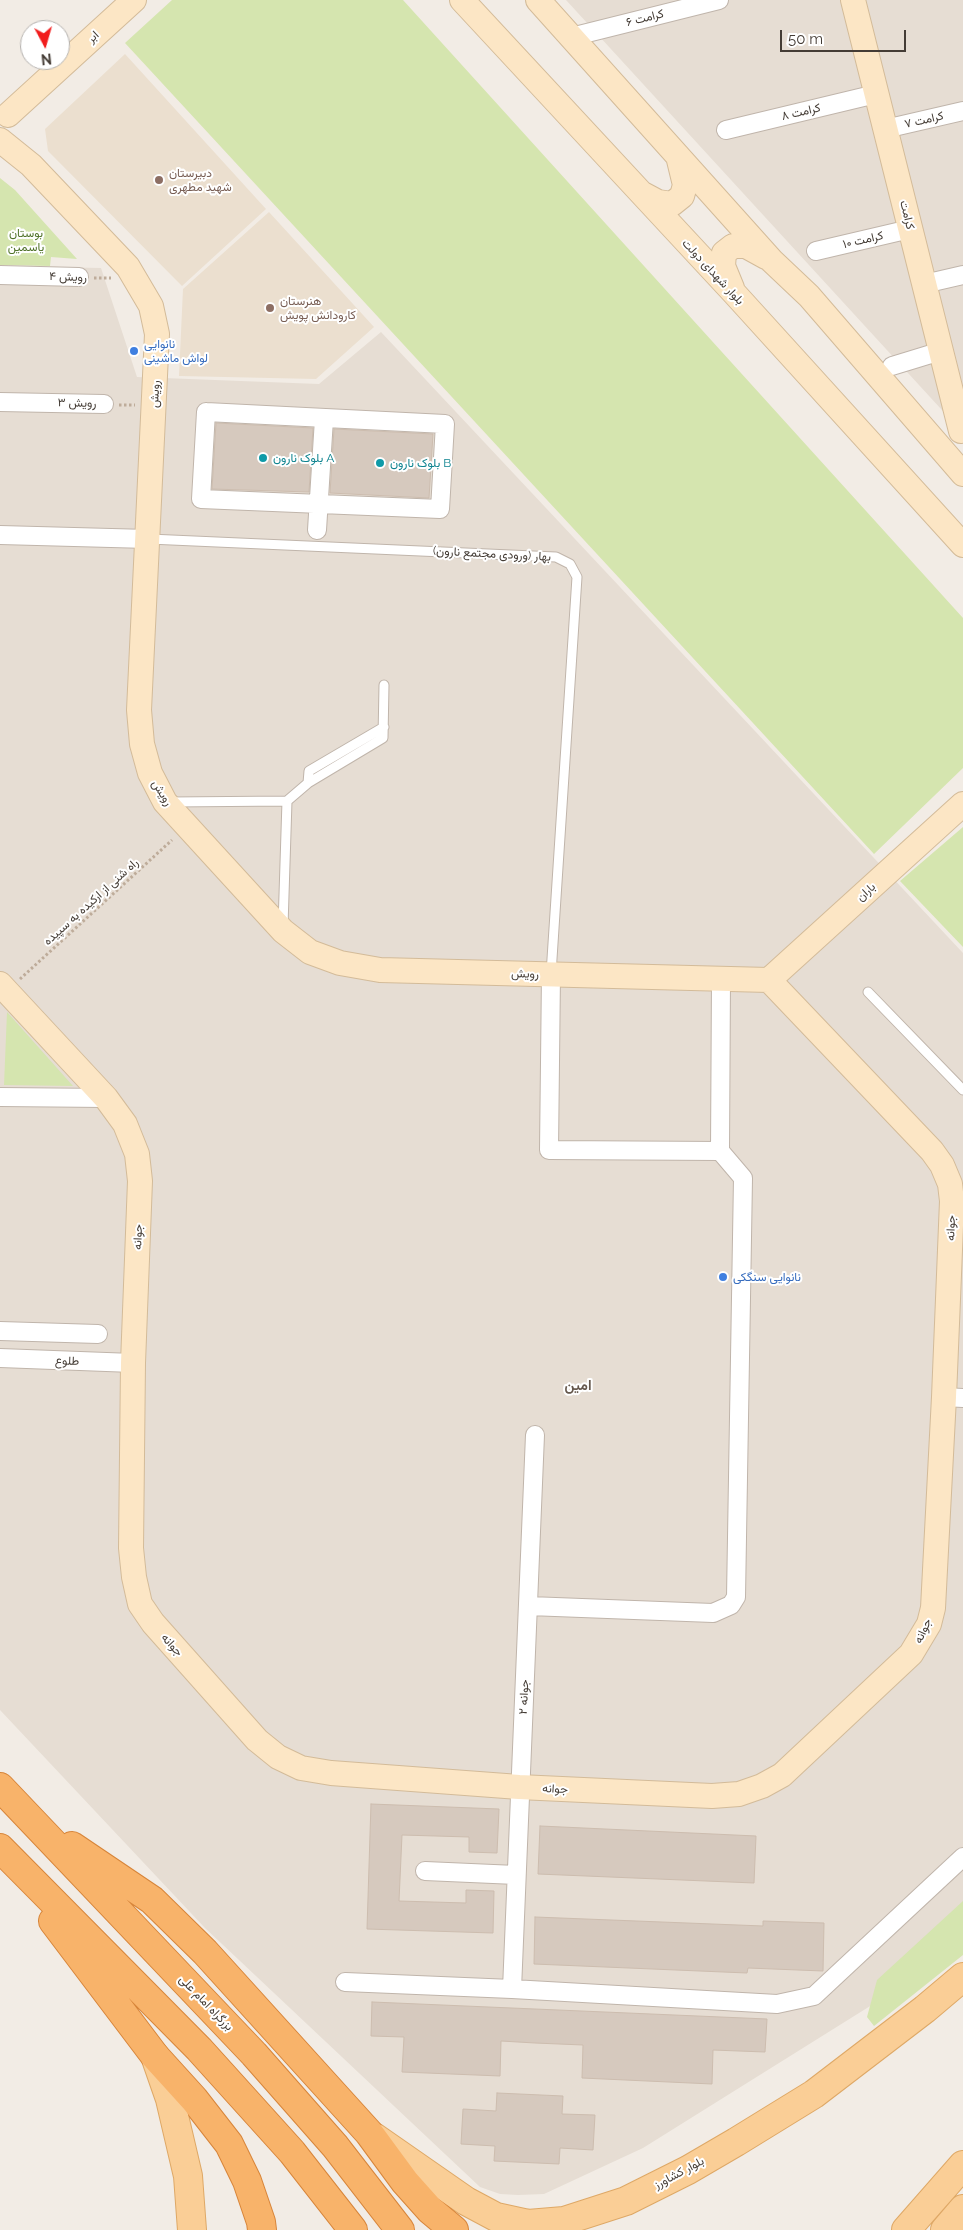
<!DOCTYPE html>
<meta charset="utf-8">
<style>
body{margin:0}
#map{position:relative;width:963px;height:2230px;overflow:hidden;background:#f2ece5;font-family:Raleway,sans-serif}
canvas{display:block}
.north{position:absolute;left:20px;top:20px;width:50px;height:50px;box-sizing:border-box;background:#fff;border:1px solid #b4b1ae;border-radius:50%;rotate:174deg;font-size:14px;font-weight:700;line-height:20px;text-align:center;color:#443c35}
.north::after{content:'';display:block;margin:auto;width:18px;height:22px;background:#f11d1d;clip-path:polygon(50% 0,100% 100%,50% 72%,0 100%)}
.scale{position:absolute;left:780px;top:30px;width:126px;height:22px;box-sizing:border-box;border:2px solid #443c35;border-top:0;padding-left:6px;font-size:15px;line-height:18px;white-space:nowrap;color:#443c35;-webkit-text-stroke:4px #fff;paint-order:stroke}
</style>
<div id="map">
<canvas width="963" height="2230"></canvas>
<div class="north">N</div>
<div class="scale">50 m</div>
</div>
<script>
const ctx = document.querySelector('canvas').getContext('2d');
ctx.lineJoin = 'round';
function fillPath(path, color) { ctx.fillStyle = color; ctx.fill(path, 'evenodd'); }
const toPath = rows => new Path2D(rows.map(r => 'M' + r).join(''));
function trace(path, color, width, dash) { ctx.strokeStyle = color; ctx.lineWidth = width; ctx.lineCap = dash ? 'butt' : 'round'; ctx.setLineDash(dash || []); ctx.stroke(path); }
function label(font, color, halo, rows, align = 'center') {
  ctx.font = font + ' Raleway,Vazirmatn,sans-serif'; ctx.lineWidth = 4; ctx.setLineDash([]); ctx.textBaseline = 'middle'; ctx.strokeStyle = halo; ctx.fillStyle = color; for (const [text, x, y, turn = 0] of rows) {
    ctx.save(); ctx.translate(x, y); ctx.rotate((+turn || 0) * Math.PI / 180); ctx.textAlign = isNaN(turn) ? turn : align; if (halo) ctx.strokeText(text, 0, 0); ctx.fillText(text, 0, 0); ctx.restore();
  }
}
const residential = toPath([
 [566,0,963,0,963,433],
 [0,266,101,268,137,377,319,384,381,332,963,953,963,1925,875,2003,643,2148,544,2194,518,2195,500,2194,480,2187,205,1928,0,1710]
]);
const education = toPath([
 [125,54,266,209,182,286,48,151,45,129],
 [269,212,374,327,316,379,179,376,183,289]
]);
const green = toPath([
 [172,0,403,0,963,618,963,768,874,854,125,43],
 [0,178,15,190,77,259,51,257,50,266,0,265],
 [963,827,963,947,900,881],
 [7,1012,73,1086,4,1085],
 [963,1901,963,1955,874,2026,867,2017,877,1980]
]);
const building = toPath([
 [216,423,313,428,309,492,212,489,216,423],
 [334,429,433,434,429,498,330,493,334,429],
 [371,1804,499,1809,497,1853,469,1852,469,1837,402,1835,399,1901,466,1903,466,1890,494,1891,493,1933,367,1929,371,1804],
 [540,1826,756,1836,754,1883,538,1874,540,1826],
 [535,1917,763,1926,763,1921,824,1923,823,1971,748,1968,747,1973,534,1964,535,1917],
 [372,2002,767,2019,765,2052,713,2050,712,2084,582,2078,583,2045,535,2043,501,2041,500,2076,402,2072,404,2037,371,2036,372,2002],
 [497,2093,563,2096,562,2114,595,2115,593,2150,560,2148,559,2164,494,2161,495,2146,461,2144,463,2109,496,2111,497,2093]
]);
const path = toPath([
 [94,278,111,278],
 [119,405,135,405],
 [20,979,172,840]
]);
const lane = toPath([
 [149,539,556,557,570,564,577,577,551,974],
 [308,783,309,771,384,727],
 [171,802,287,801,308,783,383,738,384,685],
 [283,926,287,801],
 [868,992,963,1090]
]);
const street = toPath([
 [571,37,719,0],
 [885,129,963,111],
 [726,130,876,94],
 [816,251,910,229],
 [0,275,79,277],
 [924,284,963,275],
 [892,366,941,351],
 [0,402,104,404],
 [206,412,445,424,440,509,201,499,206,412],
 [317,530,324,419],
 [0,535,148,539],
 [551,974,549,1150,720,1151],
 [0,1097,106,1098],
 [0,1331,98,1334],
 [0,1358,133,1363],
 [944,1397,963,1398],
 [529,1606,713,1613,731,1605,736,1597,743,1178,720,1151,721,979],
 [425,1871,516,1875],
 [345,1982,512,1989,777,2004,814,1996,963,1857],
 [512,1989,535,1435]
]);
const secondary = toPath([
 [462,0,735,294,963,545],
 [538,0,772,261,809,296,963,474],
 [853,0,961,431],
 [8,115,134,0],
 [0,140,31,165,128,267,151,306,157,334,139,710,142,744,150,773,165,802,283,931,310,952,340,963,380,970,769,980],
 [643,194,658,202,672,204,682,196,685,185,678,156],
 [732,288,723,266,724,253,733,246,746,246,766,257],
 [769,980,963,804],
 [0,984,106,1098,125,1124,137,1154,140,1181,133,1363,131,1548,134,1577,140,1604,153,1623,257,1740,278,1757,301,1768,331,1773,519,1787,712,1796,739,1794,762,1786,782,1775,911,1654,929,1624,933,1608,944,1397,952,1201,950,1184,942,1165,932,1151,769,980]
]);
const primary = toPath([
 [155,2056,170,2099,188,2176,192,2230],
 [374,2137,466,2201,496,2217,528,2224,564,2221,626,2201,688,2170,736,2142,814,2094,925,2009,963,1977],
 [906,2230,963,2165],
 [945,2230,963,2209]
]);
const highway = toPath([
 [0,1787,254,2054,335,2146,400,2230],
 [72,1846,152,1900,205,1952,369,2133,405,2182,430,2210,454,2230],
 [0,1848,199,2049,292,2152,353,2230],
 [53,1921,155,2056,194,2099,229,2144,247,2181,261,2222,262,2230]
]);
const markers = [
 [159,180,5,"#8d6e63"],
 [270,308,5,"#8d6e63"],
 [134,351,5,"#3f7fe0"],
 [263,458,5,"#0f9aa8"],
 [380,463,5,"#0f9aa8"],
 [723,1277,5,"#3f7fe0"]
];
const streetNames = [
 ["کرامت ۶",645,18,-14],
 ["ابر",93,37,-43],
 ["کرامت ۸",801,112,-13],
 ["کرامت ۷",924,120,-13],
 ["کرامت",907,215,76],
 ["کرامت ۱۰",863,240,-13],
 ["بلوار شهدای دولت",713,272,47],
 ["رویش ۴",68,277,2],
 ["رویش",155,394,-87],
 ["رویش ۳",77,403,1],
 ["بهار (ورودی مجتمع نارون)",492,554,3],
 ["رویش",162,793,58],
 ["باران",866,892,-42],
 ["راه شنی از ارکیده به سپیده",91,902,-42],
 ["رویش",525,974,1],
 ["جوانه",951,1228,-88],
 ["جوانه",138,1237,-88],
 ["طلوع",67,1361,2],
 ["جوانه",923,1631,-65],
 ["جوانه",172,1645,48],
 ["جوانه ۲",524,1697,-87],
 ["جوانه",555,1789,3],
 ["بزرگراه امام علی",206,2003,46],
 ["بلوار کشاورز",679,2173,-28]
];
const educationNames = [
 ["دبیرستان",169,173],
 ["شهید مطهری",169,187],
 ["هنرستان",280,301],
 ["کارودانش پویش",280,315]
];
const parkNames = [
 ["بوستان",26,233],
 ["یاسمین",26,247]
];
const shopNames = [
 ["نانوایی",144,344],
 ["لواش ماشینی",144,358],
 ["نانوایی سنگکی",733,1277]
];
const cultureNames = [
 ["بلوک نارون A",273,458],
 ["بلوک نارون B",390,463]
];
const neighbourhoodNames = [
 ["امین",578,1386]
];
fillPath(residential, '#e6ddd3');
fillPath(education, '#ebdfcf');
fillPath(green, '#d5e5af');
fillPath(building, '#d6c9be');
trace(building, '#cdbdaf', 1);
trace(lane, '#c0b5ab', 11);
trace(street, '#c0b5ab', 20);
trace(secondary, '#d3bb99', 26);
trace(primary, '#dea866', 30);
trace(highway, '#d7853a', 30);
trace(path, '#beac9a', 3, [2.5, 2.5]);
trace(lane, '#fff', 9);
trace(street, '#fff', 18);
trace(secondary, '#fce6c5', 24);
trace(primary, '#face96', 28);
trace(highway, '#f8b36a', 28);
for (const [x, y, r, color] of markers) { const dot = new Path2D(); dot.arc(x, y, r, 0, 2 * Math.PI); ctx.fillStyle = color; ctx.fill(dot); trace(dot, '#fff', 2); }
label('12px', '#443c35', '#fff', streetNames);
label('12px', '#785e54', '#fff', educationNames, 'left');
label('12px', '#51732b', '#fff', parkNames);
label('12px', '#366cbe', '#fff', shopNames, 'left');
label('12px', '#0d838f', '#fff', cultureNames, 'left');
label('bold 14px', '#66584d', '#fff', neighbourhoodNames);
</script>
